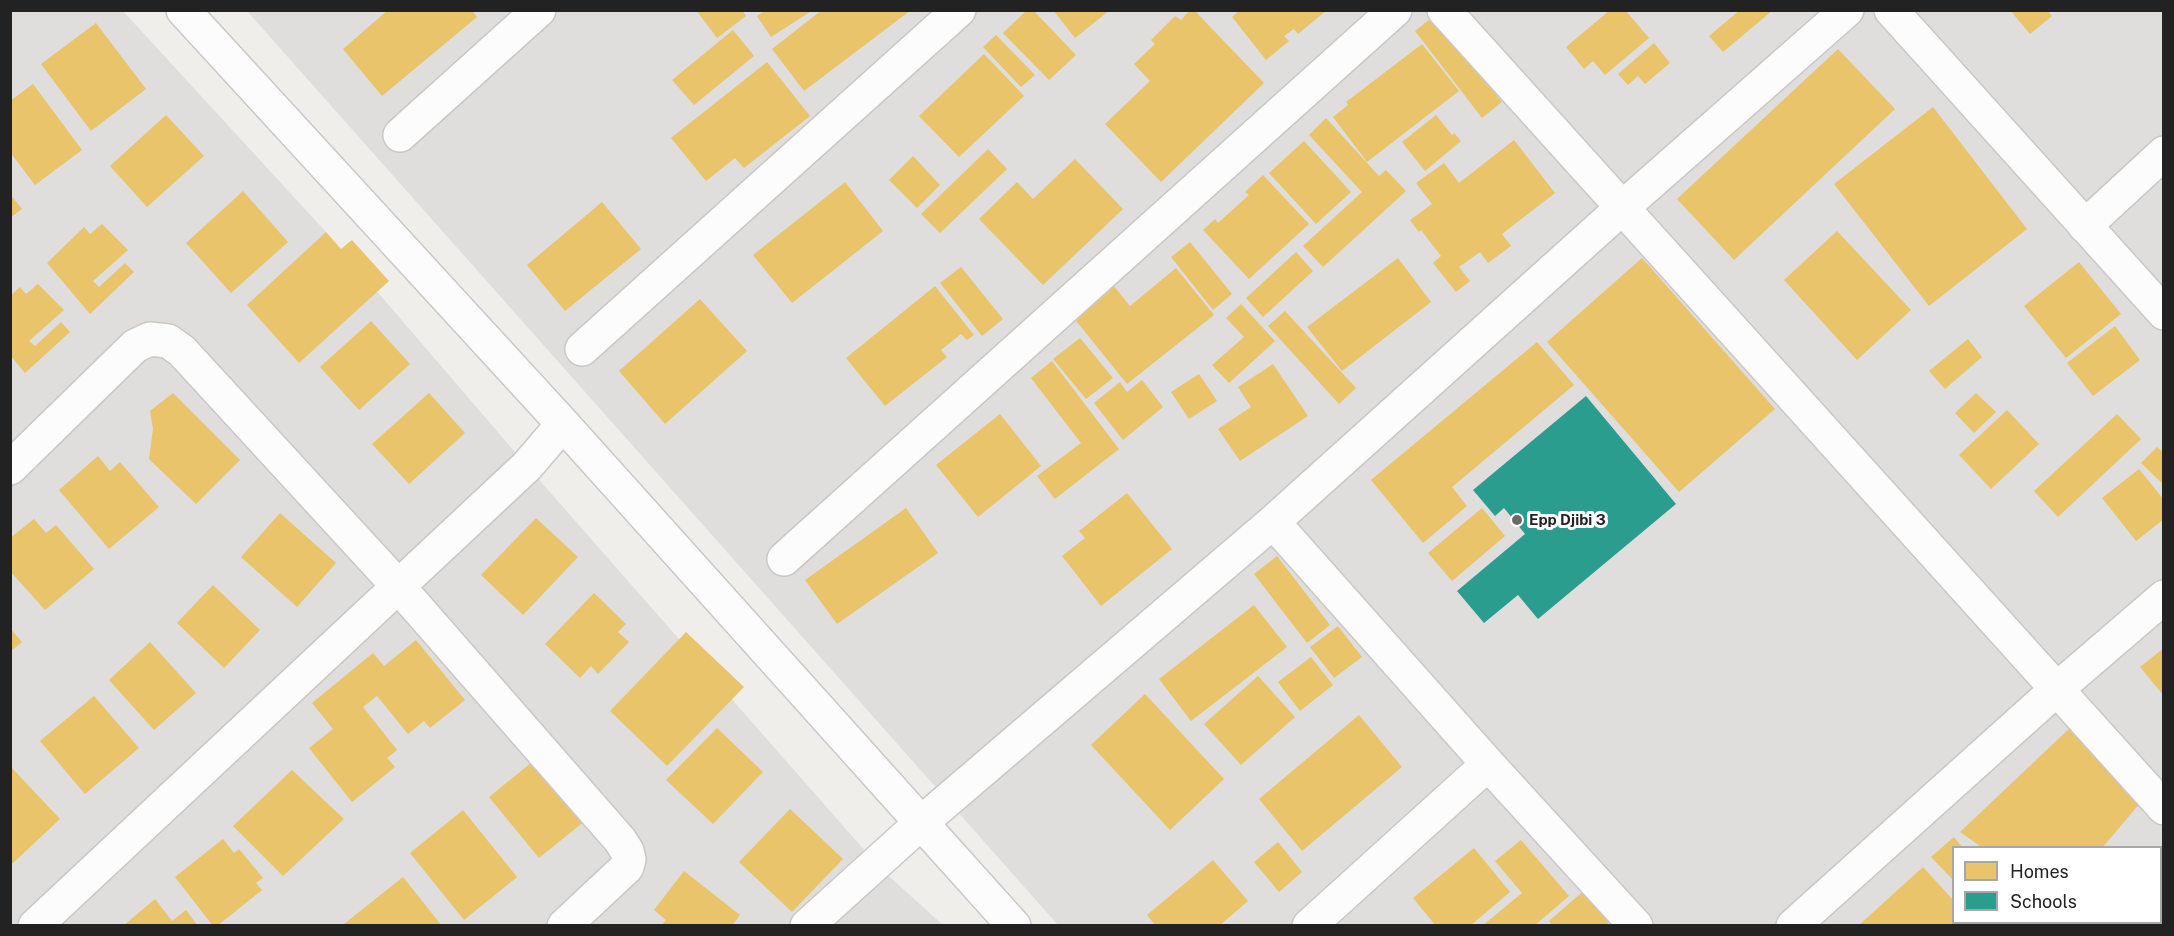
<!DOCTYPE html>
<style>
body{margin:0}
#map{position:relative;width:2174px;height:936px;overflow:hidden;background:#f0eeeb;font-family:"Public Sans",sans-serif}
canvas{display:block}
.frame{position:absolute;inset:0;border:12px solid #222;pointer-events:none}
.legend{position:absolute;left:1952px;top:846px;width:210px;height:78px;box-sizing:border-box;background:#fff;border:2px solid #a7a7a7;margin:0;padding:8px 10px;list-style:none;font-size:18px;color:#222}
.legend li{display:flex;align-items:center;gap:12px;height:30px}
.legend b{width:30px;border:2px solid #a7a7a7}
</style>
<div id="map">
<canvas width="2174" height="936"></canvas>
<div class="frame"></div>
<ul class="legend">
<li><b style="height:16px;background:#e9c46a"></b>Homes</li>
<li><b style="height:16px;background:#2a9d8f"></b>Schools</li>
</ul>
</div>
<script>
const ctx = document.querySelector('canvas').getContext('2d');
ctx.lineJoin = 'round';
function fillPath(path, color) { ctx.fillStyle = color; ctx.fill(path, 'evenodd'); }
const toPath = rows => new Path2D(rows.map(r => 'M' + r).join(''));
function trace(path, color, width, dash) { ctx.strokeStyle = color; ctx.lineWidth = width; ctx.lineCap = dash ? 'butt' : 'round'; ctx.setLineDash(dash || []); ctx.stroke(path); }
function label(font, color, halo, rows, align = 'center') {
  ctx.font = font + ' "Public Sans",sans-serif'; ctx.lineWidth = 6; ctx.setLineDash([]); ctx.textBaseline = 'middle'; ctx.strokeStyle = halo; ctx.fillStyle = color; for (const [text, x, y, turn = 0] of rows) {
    ctx.save(); ctx.translate(x, y); ctx.rotate((+turn || 0) * Math.PI / 180); ctx.textAlign = isNaN(turn) ? turn : align; if (halo) ctx.strokeText(text, 0, 0); ctx.fillText(text, 0, 0); ctx.restore();
  }
}
const residential = toPath([
 [10,11,123,11,326,232,527,466,881,869,943,925,11,925],
 [247,11,2163,11,2163,925,1058,925],
 [1954,848,2160,848,2160,922,1954,922]
]);
const homes = toPath([
 [388,10,472,10,477,17,382,96,343,49],
 [696,10,742,10,746,16,717,38],
 [766,10,813,10,771,37,757,16],
 [822,10,911,10,804,91,772,49],
 [1027,10,1033,10,1076,55,1049,80,1003,33],
 [1053,10,1110,10,1075,38],
 [1190,10,1194,10,1264,83,1161,182,1105,124,1150,81,1134,64,1155,44,1151,40,1175,16,1181,20],
 [1240,10,1327,10,1298,34,1294,29,1284,36,1289,41,1266,60,1232,17],
 [1610,10,1625,10,1649,38,1605,75,1593,61,1584,69,1566,47],
 [1740,10,1773,10,1723,52,1709,36],
 [2010,10,2047,10,2052,16,2030,34],
 [1435,15,1502,102,1482,118,1415,31],
 [96,23,146,89,91,131,41,64],
 [733,30,754,56,694,105,672,80],
 [996,35,1035,75,1021,87,983,47],
 [1654,43,1670,63,1645,84,1638,76,1628,85,1618,74],
 [1422,44,1459,91,1367,162,1333,117,1348,105,1346,102],
 [1838,49,1895,109,1734,260,1677,199],
 [984,54,1024,96,959,157,919,116],
 [767,62,810,116,744,168,735,158,706,181,671,138],
 [33,84,82,150,35,185,10,152,10,101],
 [1933,107,2027,229,1929,306,1834,184],
 [166,115,204,156,147,207,110,166],
 [1436,115,1452,135,1454,133,1461,141,1425,171,1402,142],
 [1326,118,1379,176,1386,170,1406,191,1323,267,1303,246,1362,192,1309,135],
 [1514,140,1555,193,1502,234,1511,246,1488,263,1480,252,1459,267,1470,281,1456,292,1433,263,1441,256,1421,230,1419,232,1410,220,1432,204,1416,183,1444,163,1459,183],
 [1304,141,1351,192,1316,224,1269,173],
 [988,149,1007,169,940,233,921,214],
 [913,156,940,185,917,208,889,180],
 [1075,159,1123,209,1043,285,979,219,1017,182,1033,199],
 [1263,175,1309,224,1249,279,1203,230,1215,219,1218,223,1249,195,1245,192],
 [845,182,883,231,792,303,753,255],
 [243,191,288,242,231,293,186,243],
 [10,194,22,209,10,218],
 [602,202,641,249,565,311,527,265],
 [102,224,128,250,93,281,99,287,125,263,134,272,90,314,47,263,84,227,90,234],
 [1837,231,1911,310,1857,360,1784,280],
 [326,232,341,249,352,240,389,281,299,363,247,305],
 [1190,242,1232,294,1213,310,1171,257],
 [1296,252,1313,271,1263,317,1246,298],
 [1398,258,1431,302,1342,371,1307,327],
 [1642,258,1775,409,1679,492,1547,342],
 [2079,262,2121,314,2066,358,2024,306],
 [961,267,1003,319,982,336,940,283],
 [1176,268,1214,315,1127,384,1069,312,1109,280,1130,306],
 [38,284,64,310,29,341,35,346,61,322,70,332,25,373,10,355,10,296,20,287,26,294],
 [935,286,974,335,967,340,961,334,941,350,947,357,885,406,846,358],
 [700,299,747,351,665,424,619,371],
 [1241,304,1275,341,1229,383,1212,365,1244,337,1226,318],
 [1285,311,1356,388,1339,404,1268,326],
 [371,321,410,364,359,410,320,367],
 [2115,326,2140,360,2093,396,2067,363],
 [1080,338,1113,378,1086,399,1053,359],
 [1968,339,1982,357,1945,389,1929,371],
 [1537,342,1574,385,1452,487,1467,506,1423,543,1371,480],
 [1052,361,1119,449,1055,499,1037,476,1081,443,1031,378],
 [1273,364,1308,416,1240,461,1218,429,1251,407,1238,387],
 [1199,374,1217,401,1189,419,1171,392],
 [1142,380,1163,407,1123,440,1094,403,1120,382,1127,392],
 [173,393,240,460,196,504,149,459,153,429,150,411],
 [429,393,465,433,409,484,372,444],
 [1976,393,1996,412,1974,433,1955,413],
 [2007,410,2039,444,1991,489,1959,455],
 [1000,414,1041,466,978,517,936,465],
 [2117,414,2141,439,2058,517,2034,491],
 [2157,447,2164,453,2164,485,2141,463],
 [98,456,110,471,120,462,159,507,109,549,59,490],
 [2139,469,2164,500,2164,519,2136,541,2102,498],
 [1127,493,1172,549,1101,606,1062,556,1085,538,1079,531],
 [906,508,938,553,837,624,805,580],
 [1482,508,1505,536,1452,581,1428,553],
 [280,513,336,563,297,607,241,557],
 [536,518,578,557,523,615,481,575],
 [34,519,46,533,56,525,94,569,45,610,10,571,10,538],
 [1277,556,1330,625,1307,643,1254,574],
 [213,585,260,630,224,668,177,623],
 [594,593,626,624,618,632,629,642,598,674,591,666,580,678,545,644],
 [1254,605,1287,647,1191,721,1159,679],
 [1338,626,1362,657,1334,678,1310,647],
 [10,628,22,642,10,652],
 [686,632,744,687,667,766,610,711],
 [416,640,465,700,430,728,424,721,408,734,377,696,363,707,397,750,387,758,395,767,352,802,309,748,333,729,312,703,373,653,384,666],
 [150,642,196,693,154,730,109,680],
 [2164,648,2164,696,2140,667],
 [1311,657,1333,685,1300,711,1278,682],
 [1258,676,1295,717,1241,765,1204,724],
 [1145,694,1224,779,1170,830,1091,745],
 [94,696,139,748,85,794,40,741],
 [1359,715,1402,767,1302,851,1259,799],
 [2072,726,2141,802,2102,848,1983,848,1960,832],
 [717,728,763,772,713,824,666,780],
 [537,758,586,820,539,858,489,797],
 [10,766,60,819,13,863,10,860],
 [292,770,344,819,283,876,233,826],
 [790,809,843,859,792,912,739,862],
 [463,810,517,877,464,920,410,853],
 [1954,837,1963,848,1954,848,1954,881,1931,857],
 [223,839,234,853,239,849,263,878,256,883,262,890,217,926,213,926,175,877],
 [1521,840,1569,896,1534,926,1482,926,1522,893,1495,861],
 [1278,842,1302,872,1279,892,1254,862],
 [1474,848,1510,892,1470,926,1436,926,1413,898],
 [2164,849,2164,926,2079,926,2082,922,2160,922,2160,851],
 [1213,860,1248,901,1219,926,1156,926,1147,915],
 [1923,867,1954,901,1954,922,1958,922,1955,926,1858,926],
 [684,871,740,915,732,926,661,926,666,920,654,910],
 [403,877,442,926,346,926,344,924],
 [1587,888,1614,918,1605,926,1553,926,1549,921],
 [155,899,172,921,186,910,198,926,123,926]
]);
const schools = toPath([
 [1586,396,1676,504,1538,619,1518,595,1484,623,1457,591,1525,534,1504,508,1495,516,1473,490]
]);
const minor = toPath([
 [183,10,563,424,1014,926],
 [1444,10,2164,808],
 [400,135,539,10],
 [2085,226,2164,153],
 [582,349,959,10],
 [10,468,135,346,150,339,168,341,182,351,398,586,620,840,627,851,629,859,627,867,564,926],
 [1273,522,1488,764,1636,926],
 [784,559,1395,10],
 [35,926,527,466,563,424],
 [807,926,922,822,1273,522,1622,208,1847,10],
 [1309,926,1488,764],
 [1793,926,2057,689,2164,597]
]);
const tertiary = toPath([
 [1891,10,2164,313]
]);
const markers = [
 [1517,520,6,"#6a6968"]
];
const poiNames = [
 ["Epp Djibi 3",1529,520]
];
fillPath(residential, '#dfdedc');
fillPath(homes, '#e9c46a');
fillPath(schools, '#2a9d8f');
trace(minor, '#c9c8c7', 36);
trace(tertiary, '#c9c8c7', 36);
trace(minor, '#fdfcfc', 33);
trace(tertiary, '#fdfcfc', 33);
for (const [x, y, r, color] of markers) { const dot = new Path2D(); dot.arc(x, y, r, 0, 2 * Math.PI); ctx.fillStyle = color; ctx.fill(dot); trace(dot, '#fff', 2); }
label('bold 15px', '#222', '#fff', poiNames, 'left');
</script>
